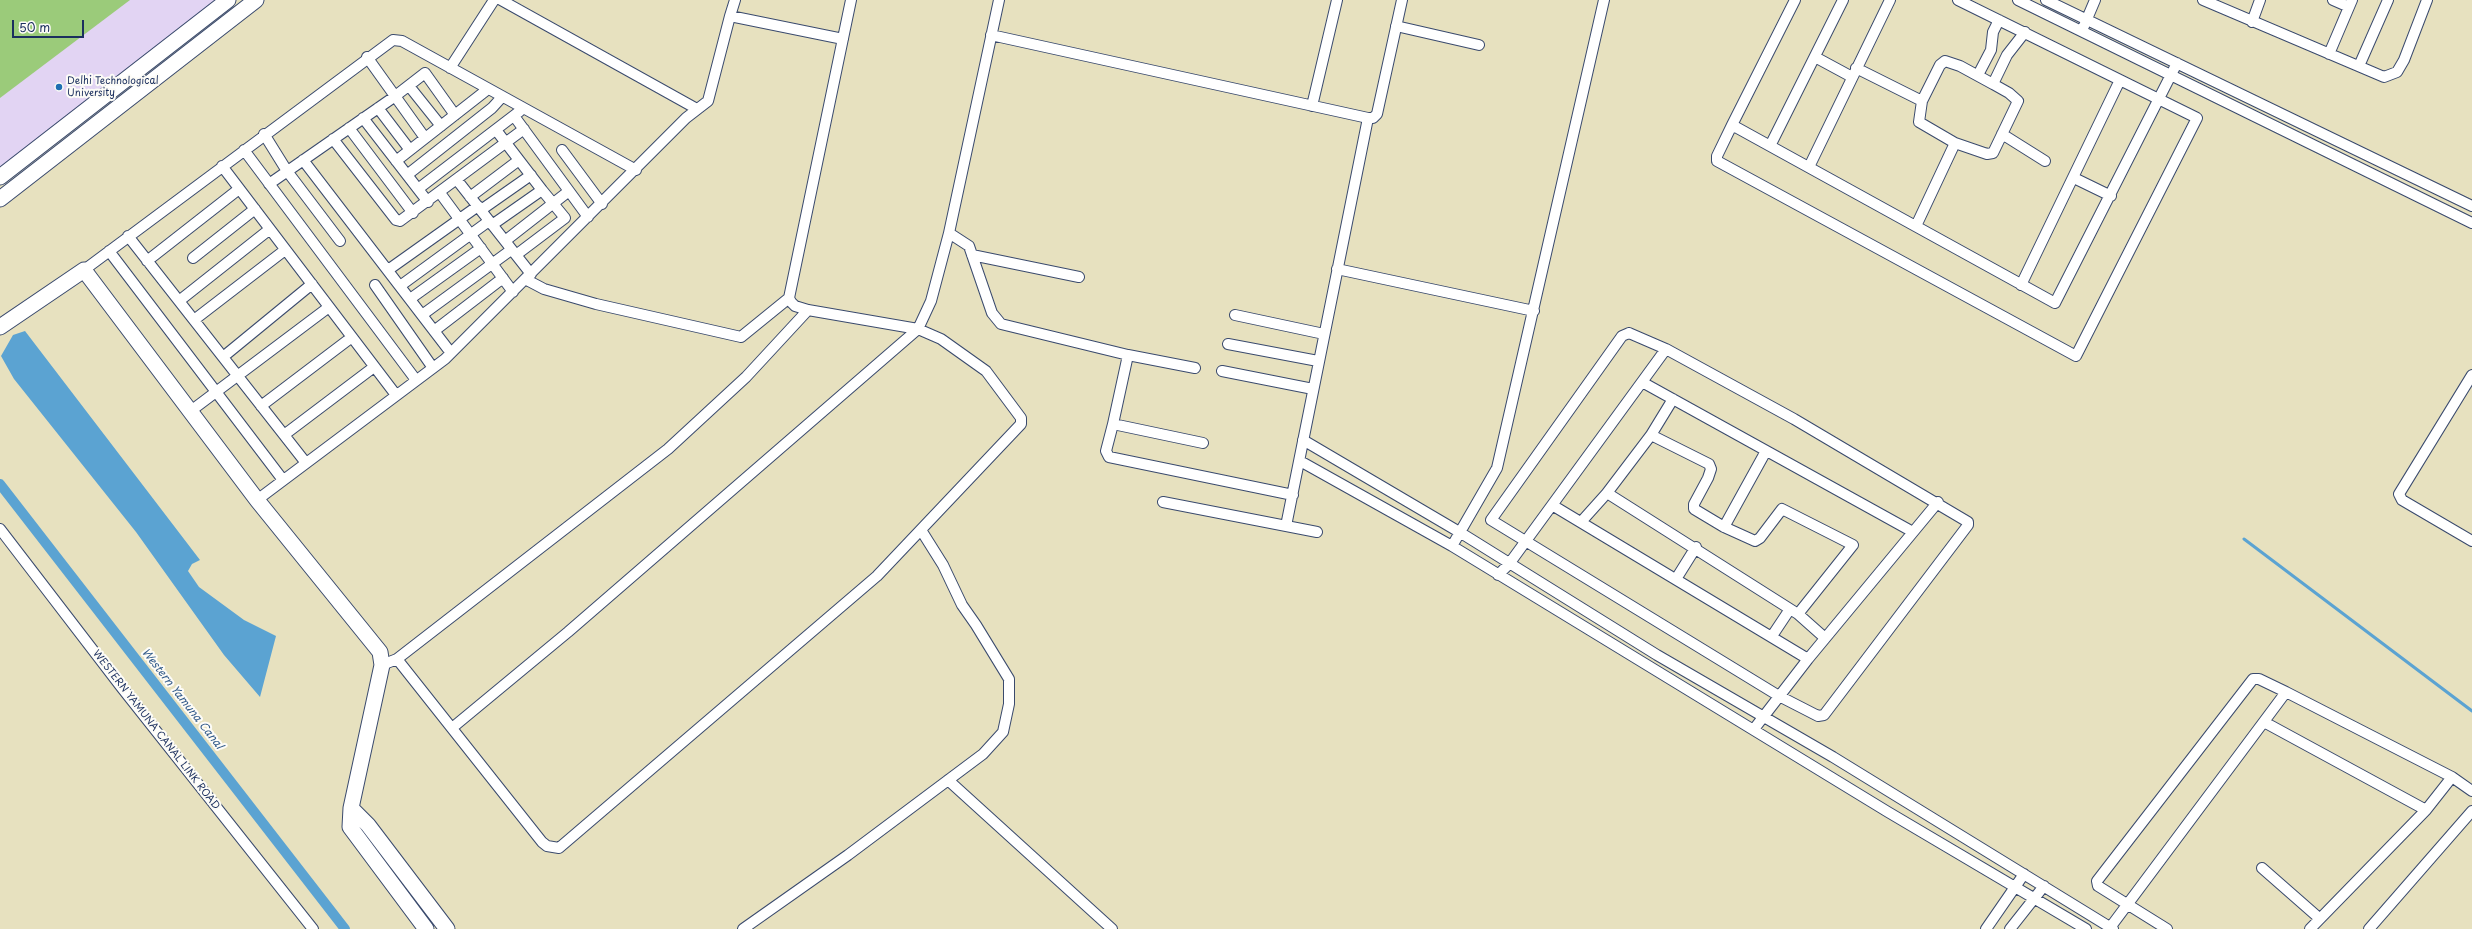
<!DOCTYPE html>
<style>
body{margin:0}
#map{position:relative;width:2472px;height:929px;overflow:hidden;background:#e7e1bf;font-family:"Playpen Sans",sans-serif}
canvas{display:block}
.scale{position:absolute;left:12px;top:20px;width:72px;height:18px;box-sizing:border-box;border:2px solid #1b2f5e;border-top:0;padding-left:5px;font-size:12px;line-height:14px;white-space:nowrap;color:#1b2f5e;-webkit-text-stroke:3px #fdfcf7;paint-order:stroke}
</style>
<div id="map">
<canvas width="2472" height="929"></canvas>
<div class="scale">50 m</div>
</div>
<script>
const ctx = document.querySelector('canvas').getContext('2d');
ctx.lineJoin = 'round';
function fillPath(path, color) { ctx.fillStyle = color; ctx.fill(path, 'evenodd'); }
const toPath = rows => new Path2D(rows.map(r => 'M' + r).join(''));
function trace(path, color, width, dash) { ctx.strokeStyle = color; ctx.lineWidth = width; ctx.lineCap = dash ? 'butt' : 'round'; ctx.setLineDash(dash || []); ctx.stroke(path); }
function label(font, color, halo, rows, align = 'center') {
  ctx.font = font + ' "Playpen Sans",sans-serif'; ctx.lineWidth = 4; ctx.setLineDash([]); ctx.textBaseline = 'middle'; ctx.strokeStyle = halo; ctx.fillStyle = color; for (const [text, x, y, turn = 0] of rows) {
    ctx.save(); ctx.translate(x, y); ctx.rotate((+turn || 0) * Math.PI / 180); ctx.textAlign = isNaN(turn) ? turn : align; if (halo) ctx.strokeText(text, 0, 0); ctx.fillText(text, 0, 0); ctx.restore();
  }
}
const built = toPath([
 [0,0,235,0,0,173]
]);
const green = toPath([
 [0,0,130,0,0,98]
]);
const water = toPath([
 [25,331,200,560,192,564,188,571,199,587,244,620,276,636,260,697,224,655,136,532,14,379,1,356,13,335]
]);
const stream = toPath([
 [2244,539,2472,711]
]);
const canal = toPath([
 [0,484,345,929]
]);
const street = toPath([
 [501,0,697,109],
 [999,0,949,233,969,246,992,313,1001,324,1128,355,1113,424,1203,443],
 [1795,0,1732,125,1717,156,1717,161,2076,356,2197,118,1958,0],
 [2018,0,2472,223],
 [2046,0,2472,206],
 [2203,0,2384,77,2397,72,2404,60,2427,0],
 [2333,0,2349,7],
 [730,16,735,0],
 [2252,22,2260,0],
 [1396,26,1479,45],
 [2084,26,2095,0],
 [991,35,1368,118,1286,526],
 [2329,54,2352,0],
 [367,57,425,138],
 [1815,57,1852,77],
 [2359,66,2388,0],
 [450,68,494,0],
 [1856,68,1922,101,1940,65,1945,61,1960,66,1993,84],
 [1978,75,1991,50,1993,32,1999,20],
 [409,86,441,126],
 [1922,101,1919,122,1955,143],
 [1312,106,1337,0],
 [378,108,410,150],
 [363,118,428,202],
 [1368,118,1373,118,1377,114,1402,0],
 [1732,125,2055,303,2177,63],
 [349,128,413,213],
 [264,134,287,171,340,241],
 [2002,134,2045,161],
 [333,139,396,220,400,221,524,129],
 [1770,146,1843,0],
 [244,150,416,380],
 [562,150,602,204],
 [303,160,451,353],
 [396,161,488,89],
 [222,166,396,395],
 [1809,167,1890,0],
 [407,175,492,108,502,97],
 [2074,178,2111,196],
 [457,180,531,274],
 [269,184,394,97,425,73,455,115],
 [418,189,520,111],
 [569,191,588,217],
 [440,193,513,292],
 [470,197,519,160],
 [481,210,531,175],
 [492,225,542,190,496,130],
 [1916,226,1955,143,1987,154,1993,153,2018,101,2009,93,1993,84,2007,55,2025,32],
 [128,236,306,463],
 [505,241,569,191,514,116],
 [109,251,283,480],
 [516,255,565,218,542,190],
 [972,255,1079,277],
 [193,258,255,209],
 [147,261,239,189],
 [1337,269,1534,311],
 [84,270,393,40,402,41,636,170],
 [388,270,478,206],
 [525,279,544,289,596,304,741,337,789,298],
 [375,285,433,368],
 [2021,285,2120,80],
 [400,286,489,221],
 [410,299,481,248],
 [179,301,270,229],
 [422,315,511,250],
 [1235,315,1324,334],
 [194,320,285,250],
 [434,331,503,278],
 [1629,333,1666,349,1794,419,1968,522,1968,525,1824,715,1818,716,1779,696,1491,520,1622,336,1629,333],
 [1228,344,1318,361],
 [1128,355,1195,368],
 [223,357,312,284],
 [1222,371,1313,389],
 [2472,375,2399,494,2402,500,2472,541],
 [1642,382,1913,532],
 [261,406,352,337],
 [192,410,329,307],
 [1113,424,1106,451,1109,457,1293,495],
 [284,435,374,367],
 [1651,435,1673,399],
 [1303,440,1461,533,1657,655,1833,757,2113,929],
 [1766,451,1724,527,1694,509,1694,504,1708,478,1711,469,1709,464,1651,435,1607,493,1790,609,1772,636],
 [1300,461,1452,546,1888,812,2086,929],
 [257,500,445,359,686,118,708,101,730,16,843,39],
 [1163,502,1317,532],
 [1552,505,1808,659],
 [1581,522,1607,493],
 [1724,527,1755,541,1760,538,1782,509,1853,545,1798,614,1790,609],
 [0,529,122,688,313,929],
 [1452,546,1497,468,1604,0],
 [1498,575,1509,564,1666,349],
 [1676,579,1696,547],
 [1798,614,1825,638],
 [397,659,542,842,547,846,559,848,877,576,1021,424,1021,418,986,371,941,339,918,329,808,310,795,306,791,302,789,298,851,0],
 [382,665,397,659,668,449,746,377,808,310],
 [2264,722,2426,810],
 [452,728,568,632,918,329,931,301,949,233],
 [1754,729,1808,659,1938,502],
 [948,780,1112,929],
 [2262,868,2319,918],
 [743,929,848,855,983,754,1003,732,1009,704,1009,679,976,625,962,605,943,565,921,530],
 [1986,929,2024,874],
 [2010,929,2044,886],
 [2109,929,2286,692],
 [2167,929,2098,886,2097,881,2253,679,2259,679,2286,692,2452,777,2472,791],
 [2310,929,2426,810,2452,777],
 [2369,929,2472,811]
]);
const secondary = toPath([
 [0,177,228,0],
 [0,199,256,0],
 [0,327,84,270,257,500,380,652,382,665,351,808,350,827,426,929],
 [351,808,368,825,447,929]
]);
const markers = [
 [59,87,4,"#1f6fb2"]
];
const poiNames = [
 ["Delhi Technological",67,81],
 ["University",67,93]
];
const streetNames = [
 ["WESTERN YAMUNA CANAL LINK ROAD",156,730,52]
];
const waterNames = [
 ["Western Yamuna Canal",182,699,52]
];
fillPath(built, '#e2d4f3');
fillPath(green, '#9bcb7a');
fillPath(water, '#5ba3d2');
trace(stream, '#5ba3d2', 3);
trace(canal, '#5ba3d2', 10);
trace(street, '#3a4a6d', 12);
trace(secondary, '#3a4a6d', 17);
trace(street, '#fff', 10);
trace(secondary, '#fff', 15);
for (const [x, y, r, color] of markers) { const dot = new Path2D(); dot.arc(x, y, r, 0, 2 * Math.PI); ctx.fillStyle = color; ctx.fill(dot); trace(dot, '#fdfcf7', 1.5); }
label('10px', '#1b2f5e', '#fdfcf7', poiNames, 'left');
label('10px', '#1b2f5e', '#fdfcf7', streetNames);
label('italic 11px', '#355d8c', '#fdfcf7', waterNames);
</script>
